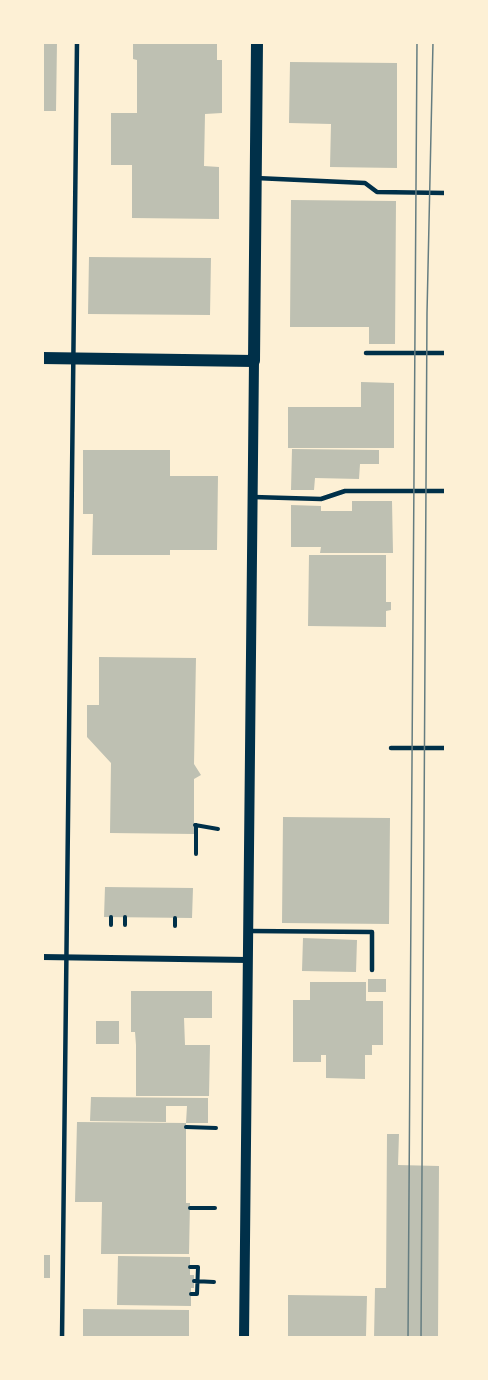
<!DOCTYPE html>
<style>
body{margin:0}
#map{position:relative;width:488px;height:1380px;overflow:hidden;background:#fdf0d5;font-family:"Nunito Sans",sans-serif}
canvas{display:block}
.frame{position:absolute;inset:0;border:44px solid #fdf0d5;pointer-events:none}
</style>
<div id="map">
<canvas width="488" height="1380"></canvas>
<div class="frame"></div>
</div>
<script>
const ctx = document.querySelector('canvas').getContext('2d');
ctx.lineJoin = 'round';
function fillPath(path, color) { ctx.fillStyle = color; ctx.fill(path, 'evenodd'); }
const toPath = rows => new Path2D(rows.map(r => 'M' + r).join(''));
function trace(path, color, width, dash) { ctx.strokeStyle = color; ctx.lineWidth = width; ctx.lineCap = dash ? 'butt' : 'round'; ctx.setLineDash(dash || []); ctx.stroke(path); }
const building = toPath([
 [42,42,57,42,56,111,42,111],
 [133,42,217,42,217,60,222,60,222,113,205,114,204,166,219,167,219,219,132,218,132,165,111,165,111,113,137,113,137,60,133,59],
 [290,62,397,63,397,168,330,167,331,124,289,123],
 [291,200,396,201,395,344,369,344,369,327,290,327],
 [89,257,211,258,210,315,88,314],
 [361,382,394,383,394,448,288,448,288,407,361,407],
 [292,449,379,450,379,464,360,464,359,479,315,478,314,490,291,490],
 [83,450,170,450,170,476,218,476,217,550,170,550,170,555,92,555,93,514,83,514],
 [352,501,392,501,393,553,320,553,321,547,291,547,291,505,321,506,321,511,352,511],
 [309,555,386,555,386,602,391,602,391,610,386,611,386,627,308,626],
 [99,657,196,658,194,764,201,775,194,779,194,834,110,833,111,763,87,737,87,705,99,705],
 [283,817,390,818,389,924,282,923],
 [105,887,193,888,192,918,104,917],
 [303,938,357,940,356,972,302,971],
 [368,979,386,979,386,992,368,992],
 [310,982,366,982,366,1001,383,1001,383,1045,372,1045,372,1055,365,1055,365,1079,326,1078,326,1055,321,1055,321,1062,293,1062,293,1000,310,1000],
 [131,991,212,991,212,1018,184,1018,185,1045,210,1045,209,1096,136,1096,136,1045,135,1032,131,1032],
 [96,1021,119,1021,119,1044,96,1044],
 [91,1097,208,1098,208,1123,186,1123,187,1106,166,1106,166,1122,90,1121],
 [77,1122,186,1123,186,1203,190,1203,189,1254,101,1254,102,1202,75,1202],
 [387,1134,399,1134,398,1165,439,1166,438,1338,374,1338,375,1288,386,1288],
 [42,1255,50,1255,50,1278,42,1278],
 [118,1256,190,1257,190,1275,194,1275,194,1288,191,1288,191,1306,117,1305],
 [288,1295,367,1296,366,1336,288,1338],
 [83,1309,189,1310,189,1338,83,1338]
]);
const path = toPath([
 [195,825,218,829],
 [196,854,196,825],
 [111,925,111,917],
 [125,925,125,917],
 [175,926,175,918],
 [186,1127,216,1128],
 [190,1208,215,1208],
 [190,1267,198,1267,197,1294,191,1294],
 [194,1281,214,1282]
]);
const service = toPath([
 [256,178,365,183,377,192,446,193],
 [366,353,446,353],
 [253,497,321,499,345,491,446,491],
 [391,748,446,748],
 [249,931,372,932,372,970],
 [62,1338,77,42]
]);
const minor = toPath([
 [42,957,248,960]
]);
const tertiary = toPath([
 [244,1338,254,361]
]);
const secondary = toPath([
 [42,358,254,361,257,42]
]);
const tram = toPath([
 [408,1338,417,42],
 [421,1338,427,313,433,42]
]);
fillPath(building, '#bec0b2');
trace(path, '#003049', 4);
trace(service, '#003049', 4.5);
trace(minor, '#003049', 6);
trace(tertiary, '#003049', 10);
trace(secondary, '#003049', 12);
trace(tram, '#657d81', 1.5);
</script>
